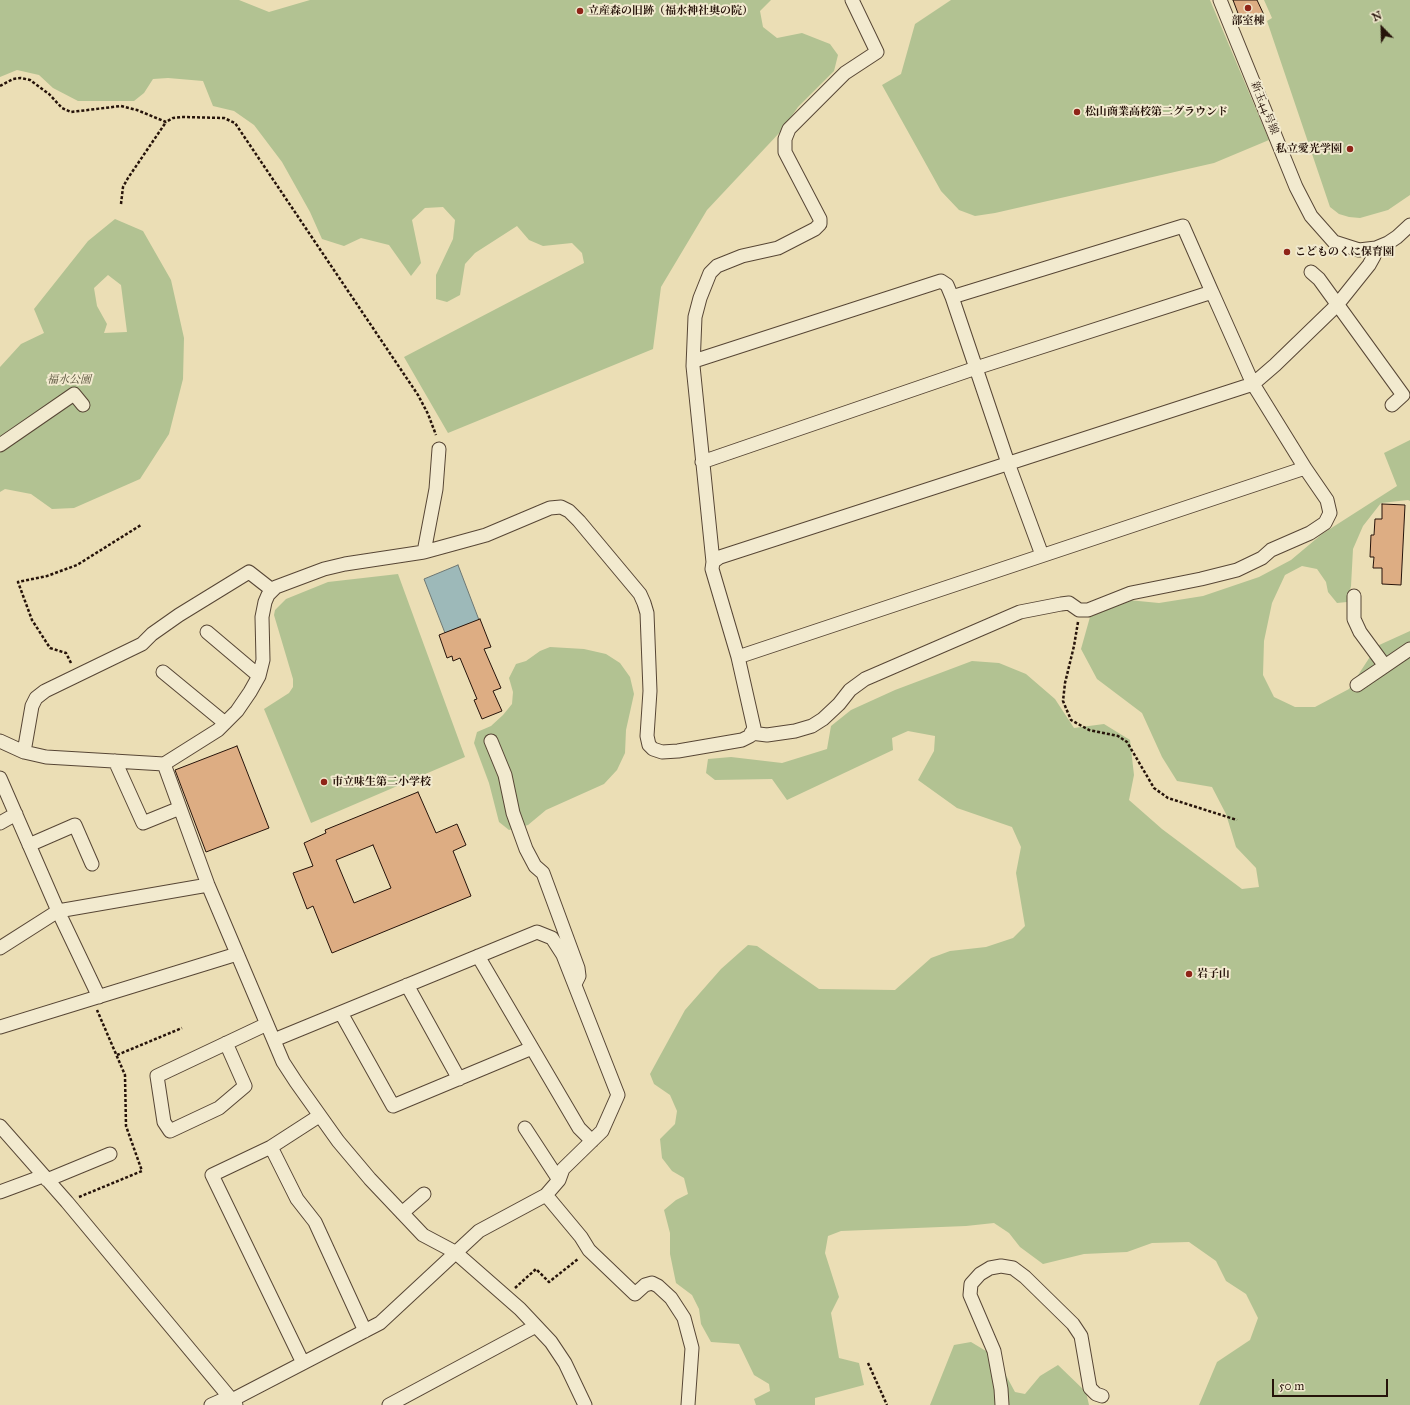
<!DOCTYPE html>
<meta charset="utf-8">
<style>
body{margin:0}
#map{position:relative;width:1410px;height:1405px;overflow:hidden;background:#ebdeb5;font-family:"IM FELL Great Primer",serif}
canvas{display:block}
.north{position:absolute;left:1362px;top:8px;width:40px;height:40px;-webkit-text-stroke:3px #f2eacf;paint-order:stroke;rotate:337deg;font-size:11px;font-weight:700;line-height:16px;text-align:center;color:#26130a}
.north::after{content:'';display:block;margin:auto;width:14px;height:18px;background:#26130a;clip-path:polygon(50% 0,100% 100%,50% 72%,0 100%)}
.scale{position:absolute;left:1272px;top:1379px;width:116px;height:18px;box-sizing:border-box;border:2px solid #26130a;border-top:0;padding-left:5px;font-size:12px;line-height:14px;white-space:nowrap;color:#26130a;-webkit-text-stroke:3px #f2eacf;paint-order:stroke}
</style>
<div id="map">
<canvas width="1410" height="1405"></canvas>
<div class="north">N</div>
<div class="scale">50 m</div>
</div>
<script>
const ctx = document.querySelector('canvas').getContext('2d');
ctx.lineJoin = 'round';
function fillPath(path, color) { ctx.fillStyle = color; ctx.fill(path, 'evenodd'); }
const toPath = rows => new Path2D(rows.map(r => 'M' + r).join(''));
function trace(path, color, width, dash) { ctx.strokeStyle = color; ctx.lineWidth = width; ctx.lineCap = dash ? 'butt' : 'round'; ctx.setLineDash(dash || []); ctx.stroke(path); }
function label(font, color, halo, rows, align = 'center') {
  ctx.font = font + ' "IM FELL Great Primer","Noto Serif JP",serif'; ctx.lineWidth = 4; ctx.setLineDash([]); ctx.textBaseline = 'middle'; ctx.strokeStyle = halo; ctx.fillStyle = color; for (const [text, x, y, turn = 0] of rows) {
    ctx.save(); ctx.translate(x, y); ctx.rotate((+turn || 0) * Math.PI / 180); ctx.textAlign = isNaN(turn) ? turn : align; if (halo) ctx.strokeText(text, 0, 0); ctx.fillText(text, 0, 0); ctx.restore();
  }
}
const green = toPath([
 [0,0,239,0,269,12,310,0,771,0,760,11,763,27,777,38,802,33,830,44,838,55,834,71,798,107,782,130,707,210,661,287,653,349,448,433,404,357,584,263,582,253,572,243,543,246,529,240,517,226,475,253,465,264,460,295,447,302,436,299,436,275,453,239,455,220,443,207,425,208,412,220,421,263,411,276,389,245,361,238,344,246,322,239,310,212,282,162,254,125,234,111,213,106,203,81,168,78,153,79,144,93,134,101,78,101,53,88,39,75,17,70,0,77],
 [951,0,1210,0,1269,140,1214,163,995,213,975,216,959,210,941,191,882,85,901,74,915,24],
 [1264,0,1410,0,1410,195,1388,210,1360,218,1349,217,1339,214,1330,207,1267,21,1272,18],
 [115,219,143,231,171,280,184,338,183,379,169,434,140,479,74,508,52,509,31,494,5,489,0,492,0,367,21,344,44,333,34,309,88,241],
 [108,275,121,285,127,332,104,333,107,324,97,306,94,288],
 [1410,440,1410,501,1408,500,1381,503,1363,526,1353,549,1351,586,1347,602,1337,603,1328,592,1326,582,1317,569,1302,566,1285,575,1272,603,1264,641,1263,675,1274,697,1295,707,1315,707,1349,689,1377,646,1410,631,1410,1405,1199,1405,1217,1362,1250,1340,1258,1318,1246,1294,1226,1281,1216,1261,1189,1242,1152,1243,1127,1252,1084,1254,1043,1264,1020,1247,1009,1233,994,1223,966,1226,841,1231,828,1236,825,1253,839,1297,831,1313,839,1358,859,1363,864,1385,815,1398,815,1405,756,1405,754,1399,770,1391,769,1384,754,1375,739,1344,711,1342,701,1324,699,1309,692,1295,676,1283,670,1254,670,1233,664,1210,676,1200,688,1194,684,1178,672,1171,662,1158,660,1139,675,1124,677,1111,670,1095,654,1084,650,1074,685,1010,721,969,748,945,757,946,819,989,895,990,931,958,950,951,986,947,1013,938,1025,926,1016,873,1021,847,1012,827,957,808,918,780,934,751,935,736,908,731,892,738,893,750,787,800,772,779,715,780,706,773,708,759,731,757,782,763,827,749,831,726,851,710,895,690,972,661,999,663,1026,674,1055,699,1074,728,1104,724,1130,740,1134,775,1129,800,1162,829,1242,889,1259,887,1256,868,1236,847,1226,814,1212,787,1177,781,1162,757,1142,713,1097,679,1081,649,1090,617,1128,600,1159,603,1203,596,1259,577,1291,560,1322,534,1397,486,1384,453],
 [398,574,465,757,311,823,264,709,289,693,293,687,293,679,274,615,275,610,286,599,328,582],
 [550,647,584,649,606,654,620,663,630,677,634,694,626,730,625,753,617,770,604,784,546,810,528,825,509,830,499,822,489,783,474,743,477,732,491,726,503,715,512,704,513,692,509,678,516,664,526,661,540,651],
 [971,1342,996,1357,1015,1392,1025,1394,1040,1376,1058,1365,1086,1392,1089,1405,930,1405,954,1345]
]);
const water = toPath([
 [458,565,479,620,445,633,424,579,458,565]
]);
const building = toPath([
 [1233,0,1257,0,1264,15,1242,24,1233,0],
 [1382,504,1405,505,1401,585,1382,584,1382,568,1373,568,1374,557,1370,557,1371,535,1374,535,1375,519,1382,519,1382,504],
 [480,619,491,647,484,649,501,688,493,691,502,711,482,719,474,700,477,699,460,658,453,661,452,656,447,658,439,635,480,619],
 [237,746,269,828,206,852,175,770,237,746],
 [418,792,436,833,457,824,466,845,453,851,471,896,332,953,313,906,307,909,293,873,313,866,304,843,326,833,325,830,418,792],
 [373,845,391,888,354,903,336,860,373,845]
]);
const path = toPath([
 [0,86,13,79,21,78,30,80,49,94,62,108,71,112,121,106,137,110,166,122,173,118,182,117,224,118,235,123,418,395,428,414,436,435],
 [121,204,123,187,128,178,166,122],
 [1078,622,1074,646,1065,683,1063,701,1071,720,1089,730,1118,736,1127,742,1154,788,1168,798,1237,820],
 [71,663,66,653,50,648,32,620,18,582,47,576,77,565,141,525],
 [117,1055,182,1028],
 [79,1197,142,1171,126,1126,125,1075,97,1010],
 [515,1288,536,1269,549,1282,578,1259],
 [868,1363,887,1405]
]);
const street = toPath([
 [1220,0,1296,187,1311,216,1334,242,1359,250,1376,248,1388,243,1397,237,1410,225],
 [1311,272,1319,279,1403,395,1392,405],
 [952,297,1183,226,1212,292],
 [694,361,941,281,947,285,952,297,1008,463,1042,555],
 [0,445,74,394,83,405],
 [702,462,976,368,1212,292,1253,384,1305,468,738,657],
 [424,552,436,489,439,449],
 [713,562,720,557,1253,384,1275,365,1337,305,1369,265,1374,256,1376,248],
 [1354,596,1354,619,1360,632,1385,666],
 [207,632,259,676],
 [163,672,225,723],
 [1357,685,1410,649],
 [751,733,767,735,795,731,812,726,823,719,839,704,850,690,865,679,1020,612,1061,604,1069,603,1079,610,1088,610,1131,593,1201,579,1237,570,1262,558,1271,550,1310,533,1325,523,1330,513,1327,500,1305,468],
 [0,741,24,752,46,757,164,764,218,730,237,711,250,692,259,676,263,660,262,617,265,602,268,595,276,587,324,569,345,564,424,552,486,535,550,508,561,507,569,511,579,521,640,594,644,603,647,613,650,691,647,736,649,745,653,749,662,752,678,751,742,740,750,736,754,728,738,657,712,569,713,562,693,366,695,317,700,298,710,273,717,266,742,256,778,248,815,229,820,224,820,219,785,152,785,139,789,129,845,73,877,52,852,0],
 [491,741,505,775,513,813,526,849,535,866,543,873,578,968,579,976,576,982],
 [24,752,32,706,36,698,45,691,142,644,152,634,179,615,249,572,272,590],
 [115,761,143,823,180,808],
 [164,764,208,885,283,1062,296,1082,338,1141,370,1179,423,1235,455,1252,520,1309,551,1342,565,1363,585,1405],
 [0,778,58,911,99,997],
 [0,823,16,814],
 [29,845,75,825,92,864],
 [0,948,58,911,208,885],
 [478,956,579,1128,592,1141],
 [407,985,459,1079],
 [341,1013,393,1106,532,1048],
 [0,1027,237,954],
 [226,1043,245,1086,219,1108,170,1131,164,1122,157,1076,267,1024],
 [0,1126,67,1202,236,1405],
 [525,1128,559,1180],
 [271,1147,297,1199,315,1222,365,1331],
 [47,1180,110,1154],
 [0,1192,43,1176],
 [546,1195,581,1237,589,1250,635,1294,645,1285,652,1283,658,1286,671,1298,684,1318,692,1348,688,1405],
 [402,1213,424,1194],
 [303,1363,212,1175,271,1147,319,1116],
 [232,1400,380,1323,479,1231,546,1195,559,1180,563,1169,602,1131,618,1095,563,955,552,938,537,932,274,1040],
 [211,1405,229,1397],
 [389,1405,536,1326],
 [1002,1405,1001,1389,994,1351,970,1295,971,1284,980,1274,990,1268,1001,1266,1013,1268,1025,1277,1073,1324,1081,1336,1090,1388,1096,1394,1102,1396]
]);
const markers = [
 [1248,8,4,"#8f2418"],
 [580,11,4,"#8f2418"],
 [1077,112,4,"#8f2418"],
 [1350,149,4,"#8f2418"],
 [1287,252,4,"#8f2418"],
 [324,782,4,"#8f2418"],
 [1189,974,4,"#8f2418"]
];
const poiNames = [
 ["立産森の旧跡（福水神社奥の院）",588,11],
 ["部室棟",1248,21,"center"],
 ["松山商業高校第二グラウンド",1085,112],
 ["私立愛光学園",1342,149,"right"],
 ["こどものくに保育園",1295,252],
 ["市立味生第二小学校",332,782],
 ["岩子山",1197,974]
];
const streetNames = [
 ["新玉44号線",1264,108,68]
];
const parkNames = [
 ["福水公園",69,380]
];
fillPath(green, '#b2c292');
fillPath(water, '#9db9b9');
trace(water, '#6d7773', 1);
fillPath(building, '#ddad83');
trace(building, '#26130a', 1);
trace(street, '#574635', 15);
trace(path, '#26130a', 2.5, [3, 2]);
trace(street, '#f2eacf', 13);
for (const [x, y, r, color] of markers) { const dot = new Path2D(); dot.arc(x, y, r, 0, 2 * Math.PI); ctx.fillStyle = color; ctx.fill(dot); trace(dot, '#f2eacf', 1.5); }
label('bold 11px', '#26130a', '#f2eacf', poiNames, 'left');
label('11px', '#26130a', '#f2eacf', streetNames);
label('italic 11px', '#57503a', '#f2eacf', parkNames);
</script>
